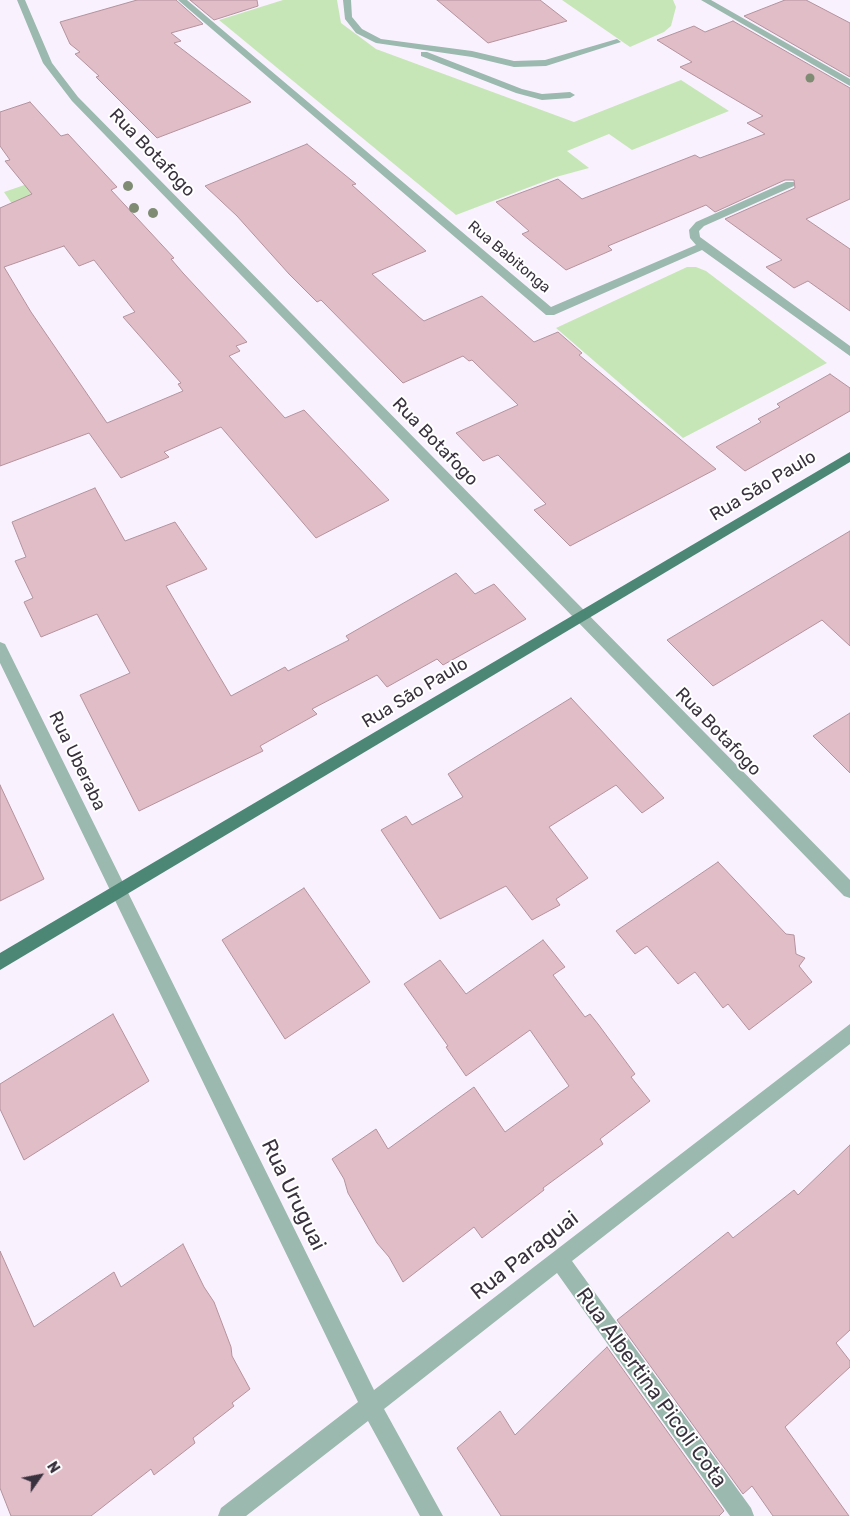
<!DOCTYPE html>
<meta charset="utf-8">
<style>
body{margin:0}
#map{position:relative;width:850px;height:1516px;overflow:hidden;background:#f9f2fe;font-family:Rubik,sans-serif}
canvas{display:block}
.north{position:absolute;left:15px;top:1451px;width:50px;height:50px;-webkit-text-stroke:4px #fff;paint-order:stroke;rotate:57deg;font-size:14px;font-weight:700;line-height:20px;text-align:center;color:#39323e}
.north::after{content:'';display:block;margin:auto;width:18px;height:22px;background:#39323e;clip-path:polygon(50% 0,100% 100%,50% 72%,0 100%)}
</style>
<div id="map">
<canvas width="850" height="1516"></canvas>
<div class="north">N</div>
</div>
<script>
const ctx = document.querySelector('canvas').getContext('2d');
ctx.lineJoin = 'round';
function fillPath(path, color) { ctx.fillStyle = color; ctx.fill(path, 'evenodd'); }
const toPath = rows => new Path2D(rows.map(r => 'M' + r).join(''));
function trace(path, color, width, dash) { ctx.strokeStyle = color; ctx.lineWidth = width; ctx.lineCap = dash ? 'butt' : 'round'; ctx.setLineDash(dash || []); ctx.stroke(path); }
function label(font, color, halo, rows, align = 'center') {
  ctx.font = font + ' Rubik,sans-serif'; ctx.lineWidth = 4; ctx.setLineDash([]); ctx.textBaseline = 'middle'; ctx.strokeStyle = halo; ctx.fillStyle = color; for (const [text, x, y, turn = 0] of rows) {
    ctx.save(); ctx.translate(x, y); ctx.rotate((+turn || 0) * Math.PI / 180); ctx.textAlign = isNaN(turn) ? turn : align; if (halo) ctx.strokeText(text, 0, 0); ctx.fillText(text, 0, 0); ctx.restore();
  }
}
const green = toPath([
 [283,0,337,0,341,23,376,49,574,122,681,80,729,111,632,150,609,134,567,151,589,168,556,177,456,215,219,20],
 [562,0,673,0,676,7,671,26,664,32,630,47],
 [71,169,81,181,12,204,4,192],
 [687,267,696,267,706,271,827,363,683,438,556,328]
]);
const building = toPath([
 [137,0,176,0,203,24,171,33,181,41,174,43,251,102,157,138,96,77,99,76,75,54,80,52,70,44,60,22,137,0],
 [190,0,257,0,258,6,214,20,190,0],
 [437,0,540,0,567,21,488,43,437,0],
 [785,0,806,0,850,23,850,77,744,16,785,0],
 [733,21,850,88,850,199,806,219,850,249,850,311,808,281,794,288,766,267,782,260,725,219,795,188,794,180,785,180,715,212,706,205,608,246,612,250,566,270,522,234,529,231,496,202,558,179,582,199,695,155,700,158,765,134,747,123,763,116,680,67,692,62,657,40,694,26,705,32,733,21],
 [30,102,61,136,68,134,117,187,111,190,174,258,171,259,183,273,247,342,236,346,240,351,229,356,285,418,304,410,389,500,316,538,221,427,164,452,169,457,121,478,89,433,0,466,0,208,32,194,5,161,10,160,0,146,0,112,30,102],
 [64,246,79,266,94,260,135,312,123,317,181,383,178,384,183,391,107,423,31,312,4,267,64,246],
 [307,144,356,184,352,185,426,251,372,274,419,317,424,321,482,296,534,342,558,332,582,353,579,355,716,469,570,546,534,510,546,504,498,455,483,461,456,433,518,405,472,360,469,361,463,356,403,383,321,300,317,302,289,274,237,216,205,186,307,144],
 [830,374,850,388,850,411,745,471,716,447,761,422,758,419,780,407,777,404,830,374],
 [95,488,125,541,175,522,207,569,166,586,231,696,285,667,288,671,349,640,346,636,456,573,475,594,494,584,526,619,443,665,437,659,387,687,377,675,312,709,317,714,260,746,263,751,139,811,80,695,130,673,97,614,41,637,24,602,33,598,15,561,26,557,12,522,95,488],
 [850,531,850,646,822,620,713,686,667,640,850,531],
 [571,698,664,798,642,813,616,785,549,827,588,878,556,899,560,905,532,920,506,886,440,919,381,830,406,816,412,825,463,797,448,774,571,698],
 [850,713,850,773,813,736,850,713],
 [0,785,44,879,0,901,0,785],
 [718,862,786,934,794,935,796,954,805,958,799,966,812,982,749,1030,728,1004,723,1008,695,972,678,984,647,946,635,954,616,931,718,862],
 [304,888,370,982,285,1039,222,940,304,888],
 [543,940,565,967,553,975,585,1017,590,1014,598,1024,635,1074,631,1077,650,1101,600,1139,603,1144,543,1188,544,1190,482,1238,474,1227,403,1282,389,1257,377,1243,348,1193,344,1179,332,1159,376,1129,388,1149,474,1087,505,1132,569,1086,530,1030,466,1076,446,1047,448,1046,404,984,440,960,466,994,543,940],
 [113,1014,149,1081,24,1160,0,1109,0,1084,113,1014],
 [850,1145,850,1330,836,1343,850,1361,850,1367,785,1427,849,1516,773,1516,752,1486,743,1494,617,1320,728,1232,733,1238,794,1190,798,1195,850,1145],
 [183,1244,204,1287,214,1302,231,1347,232,1356,250,1389,232,1403,234,1406,193,1438,195,1443,154,1475,151,1469,91,1516,11,1516,0,1488,0,1251,34,1327,114,1272,121,1287,183,1244],
 [607,1347,724,1511,719,1516,501,1516,457,1448,500,1411,515,1435,607,1347]
]);
const service = toPath([
 [343,0,351,0,352,17,362,29,381,39,472,51,514,61,545,60,617,39,621,42,546,66,514,67,472,57,376,43,356,33,345,19,343,0],
 [421,52,427,52,522,89,542,94,570,92,575,95,570,98,542,100,516,93,421,56,421,52]
]);
const minor = toPath([
 [178,0,187,0,551,307,696,245,690,238,689,230,696,222,786,182,794,182,794,186,704,226,699,231,700,237,850,346,850,356,702,250,554,315,546,315,178,0],
 [701,0,711,0,850,79,850,86,701,0],
 [0,642,5,644,7,648,374,1390,850,1024,850,1044,572,1261,751,1508,754,1516,730,1516,557,1273,384,1409,443,1516,420,1516,368,1421,246,1516,218,1516,221,1508,358,1402,0,663,0,642]
]);
const tertiary = toPath([
 [17,0,25,0,52,63,78,97,850,880,850,898,844,896,72,101,43,63,17,0]
]);
const primary = toPath([
 [850,452,850,462,0,970,0,953,850,452]
]);
const trees = [
 [810,78,4.5],
 [128,186,5],
 [134,208,5],
 [153,213,5]
];
const farStreetnames = [
 ["Rua Babitonga",509,257,40]
];
const streetNames = [
 ["Rua Botafogo",152,153,46],
 ["Rua Botafogo",435,442,46],
 ["Rua São Paulo",763,486,-31],
 ["Rua São Paulo",415,693,-31],
 ["Rua Botafogo",718,732,46],
 ["Rua Uberaba",77,761,64]
];
const nearStreetnames = [
 ["Rua Uruguai",293,1195,64],
 ["Rua Paraguai",525,1256,-38],
 ["Rua Albertina Picoli Cota",651,1388,54]
];
fillPath(green, '#c7e6b7');
fillPath(building, '#e1bdc8');
trace(building, '#b4929d', 1);
fillPath(service, '#9bb9ae');
fillPath(minor, '#9bb9ae');
fillPath(tertiary, '#9bb9ae');
fillPath(primary, '#4c8674');
ctx.fillStyle = '#7f8c73';
for (const [x, y, r] of trees) { ctx.beginPath(); ctx.arc(x, y, r, 0, 2 * Math.PI); ctx.fill(); }
label('15px', '#39323e', '#fff', farStreetnames);
label('18px', '#39323e', '#fff', streetNames);
label('21px', '#39323e', '#fff', nearStreetnames);
</script>
